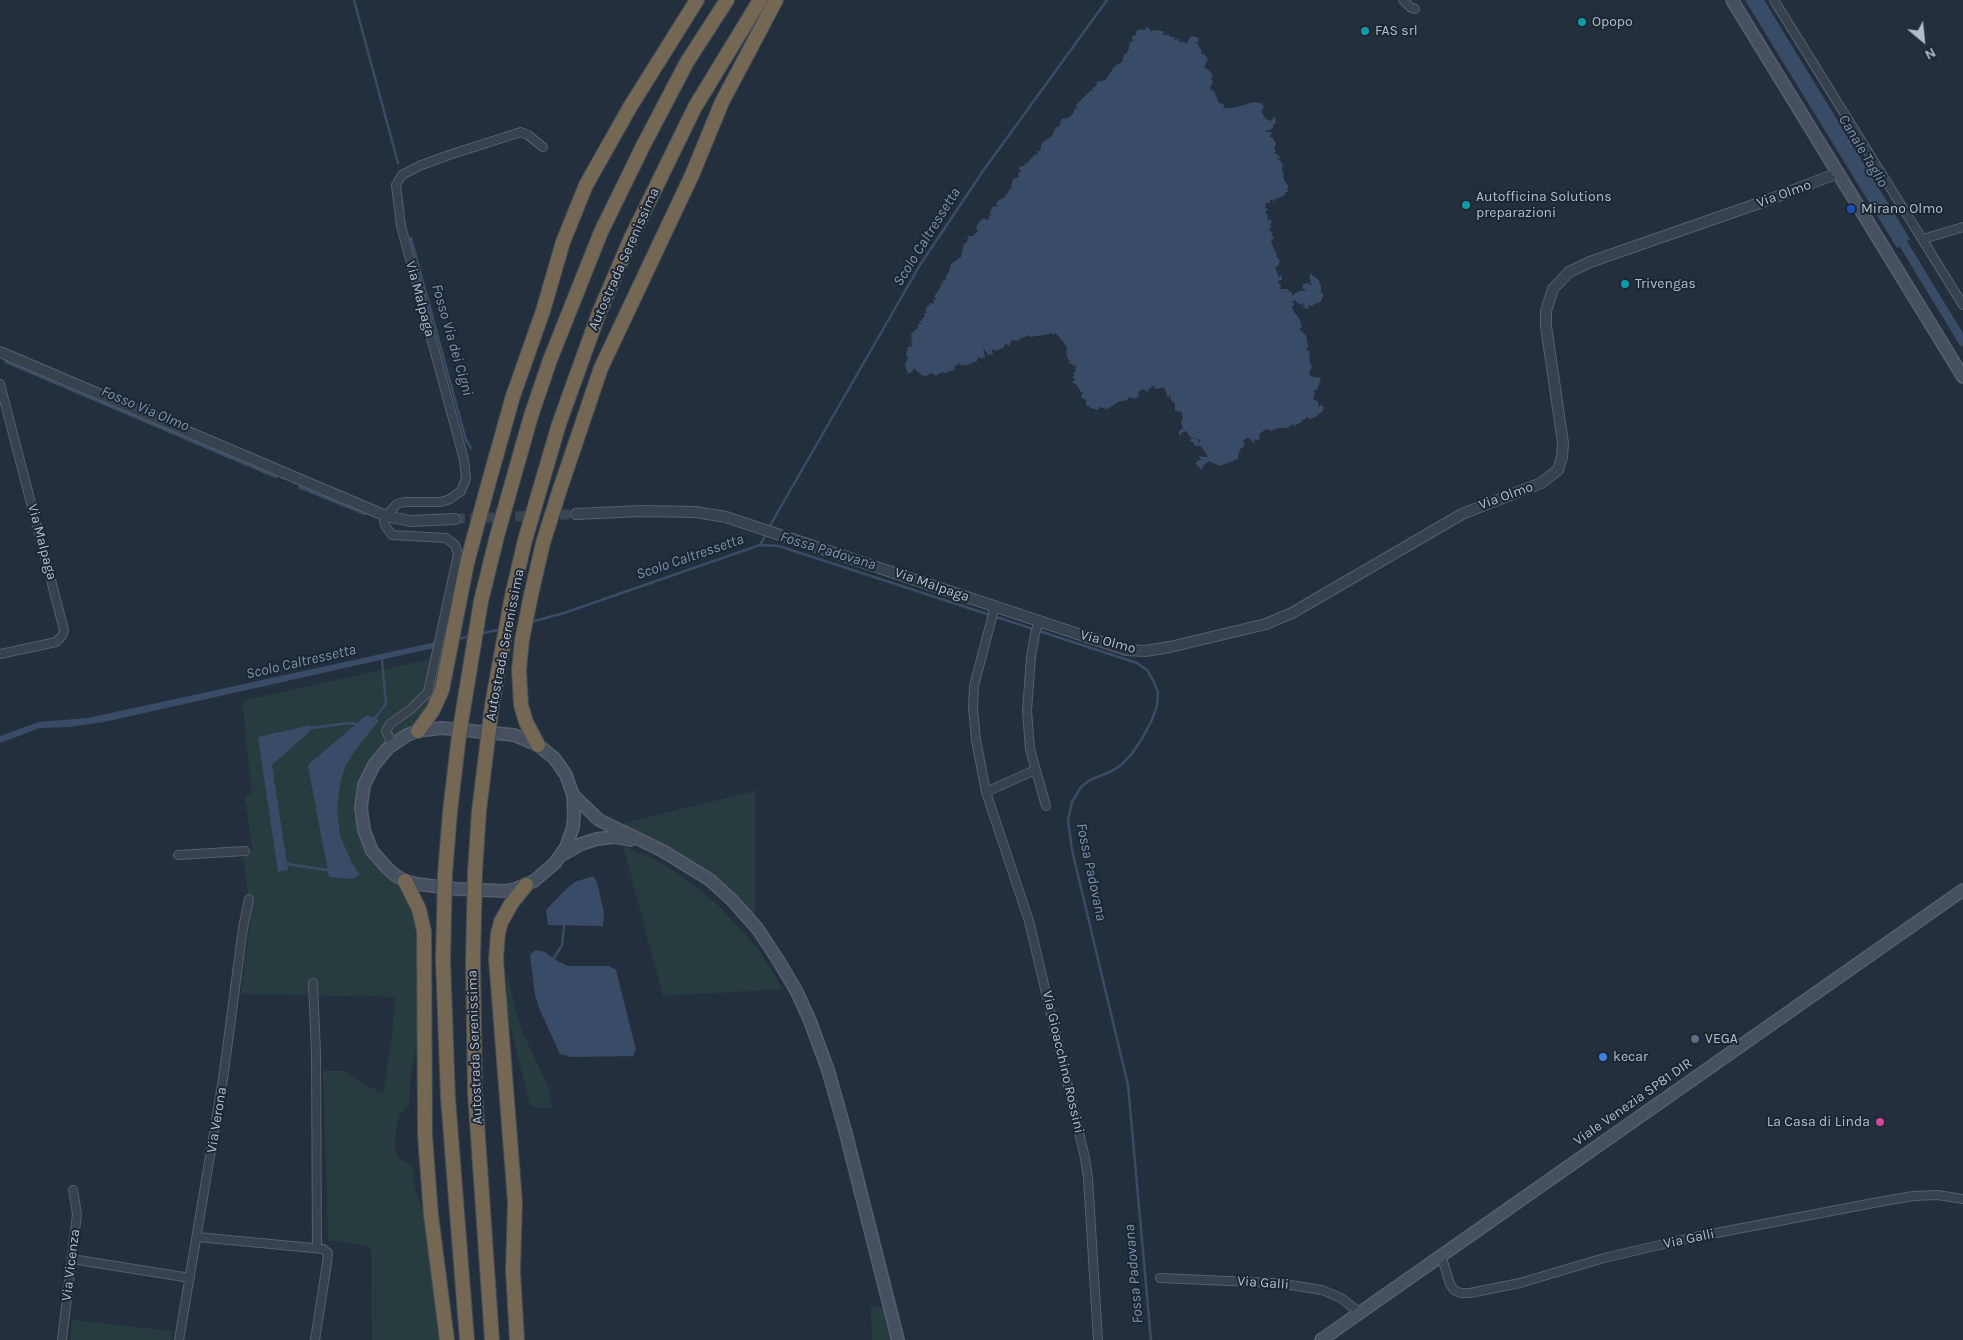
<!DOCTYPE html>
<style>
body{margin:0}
#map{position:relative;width:1963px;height:1340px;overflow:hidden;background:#242f3e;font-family:Karla,sans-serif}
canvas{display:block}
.north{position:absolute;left:1898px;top:15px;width:50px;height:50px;-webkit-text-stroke:4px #1d2633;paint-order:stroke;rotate:152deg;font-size:14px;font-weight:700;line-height:20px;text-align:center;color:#b4bcc9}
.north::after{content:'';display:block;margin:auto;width:18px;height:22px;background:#b4bcc9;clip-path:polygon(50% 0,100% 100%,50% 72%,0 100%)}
</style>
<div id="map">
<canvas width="1963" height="1340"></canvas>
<div class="north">N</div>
</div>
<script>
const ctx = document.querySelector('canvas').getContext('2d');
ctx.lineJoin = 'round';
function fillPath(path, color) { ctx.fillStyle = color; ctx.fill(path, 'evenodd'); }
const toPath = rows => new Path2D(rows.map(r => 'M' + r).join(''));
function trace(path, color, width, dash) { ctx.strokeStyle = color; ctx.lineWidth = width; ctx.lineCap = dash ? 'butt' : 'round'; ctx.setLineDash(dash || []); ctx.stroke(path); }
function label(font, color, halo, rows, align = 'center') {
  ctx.font = font + ' Karla,sans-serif'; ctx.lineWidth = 4; ctx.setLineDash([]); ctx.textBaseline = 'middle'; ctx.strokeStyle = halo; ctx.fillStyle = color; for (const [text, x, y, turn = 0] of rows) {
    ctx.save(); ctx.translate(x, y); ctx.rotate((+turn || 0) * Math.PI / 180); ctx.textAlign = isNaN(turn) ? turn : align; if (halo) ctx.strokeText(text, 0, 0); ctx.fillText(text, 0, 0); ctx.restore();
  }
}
const green = toPath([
 [449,655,433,705,361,785,370,855,381,870,400,887,419,912,419,1033,410,1080,409,1105,400,1113,396,1128,395,1152,400,1160,413,1165,415,1189,425,1216,446,1340,372,1340,371,1247,328,1240,323,1071,343,1071,363,1084,383,1093,392,1038,395,997,241,994,251,914,243,857,252,851,245,795,252,794,242,701],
 [755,791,755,920,695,865,655,840,620,824],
 [623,846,646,855,675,871,717,904,760,951,782,989,663,996],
 [507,972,514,1005,523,1033,548,1086,552,1107,537,1109,530,1105,506,1010],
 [871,1307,885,1307,894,1340,872,1340],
 [72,1320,173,1331,171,1340,70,1340]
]);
const water = toPath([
 [1745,0,1764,0,1910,239,1903,244,1897,248],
 [1146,27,1149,28,1151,32,1154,30,1164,31,1163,35,1169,35,1170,37,1175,37,1174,40,1180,39,1179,42,1185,42,1186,45,1191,36,1197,37,1199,39,1198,42,1194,42,1198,44,1202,52,1201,54,1204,54,1208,59,1204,67,1209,70,1213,76,1211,79,1213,82,1210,87,1211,90,1214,91,1219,103,1224,104,1223,108,1233,108,1254,102,1261,103,1264,107,1261,111,1264,116,1263,118,1265,116,1266,119,1270,120,1267,125,1275,116,1276,123,1273,124,1273,128,1265,132,1272,132,1270,137,1272,137,1276,144,1274,148,1276,151,1274,153,1278,155,1280,158,1276,159,1280,160,1283,165,1282,170,1284,176,1281,178,1284,177,1284,182,1286,181,1286,184,1289,185,1287,189,1288,192,1286,192,1284,196,1275,199,1274,203,1273,199,1270,200,1270,203,1266,203,1265,208,1268,209,1265,213,1268,214,1267,220,1270,219,1272,223,1269,224,1271,225,1271,228,1268,229,1273,233,1271,234,1274,237,1271,242,1277,255,1276,256,1280,261,1278,266,1275,267,1279,278,1281,275,1282,277,1282,280,1277,281,1281,286,1280,289,1287,289,1292,293,1292,296,1299,291,1307,291,1302,288,1303,284,1308,283,1312,286,1310,282,1311,280,1309,279,1311,273,1314,277,1318,279,1321,287,1321,292,1324,295,1320,303,1317,302,1316,305,1313,304,1313,307,1309,305,1308,309,1303,308,1305,306,1303,305,1304,302,1301,305,1294,300,1292,302,1295,304,1292,306,1294,312,1299,318,1302,327,1299,329,1306,335,1308,347,1306,350,1310,352,1309,361,1312,367,1309,373,1310,374,1309,376,1321,378,1317,390,1313,391,1315,393,1313,399,1318,402,1319,408,1320,405,1324,407,1323,411,1319,414,1317,413,1318,416,1310,419,1306,417,1305,420,1302,419,1302,422,1294,426,1292,424,1288,428,1278,428,1271,431,1267,429,1260,433,1259,435,1260,439,1257,440,1254,439,1255,443,1252,442,1250,438,1246,438,1246,436,1246,439,1242,441,1245,443,1243,448,1240,448,1241,451,1239,451,1238,459,1220,466,1209,461,1203,466,1202,470,1195,463,1201,459,1199,457,1200,455,1202,457,1208,457,1201,446,1195,446,1193,442,1189,441,1192,438,1198,440,1198,443,1201,440,1190,437,1186,431,1181,433,1182,435,1179,435,1179,431,1183,428,1181,423,1183,417,1181,411,1179,412,1175,410,1175,404,1170,399,1171,396,1170,395,1168,398,1164,387,1157,389,1154,388,1155,385,1149,389,1148,392,1142,389,1138,392,1139,396,1134,399,1129,397,1127,400,1118,402,1107,409,1100,407,1098,410,1090,408,1090,406,1086,406,1086,400,1081,397,1083,392,1081,392,1076,384,1072,383,1075,379,1072,377,1075,376,1073,373,1075,372,1076,366,1072,365,1072,363,1069,364,1069,362,1071,361,1069,360,1066,354,1069,353,1066,353,1067,347,1056,333,1053,335,1051,332,1050,334,1030,337,1029,335,1016,341,1012,340,1009,346,1006,343,1003,348,995,351,994,349,992,350,993,354,988,355,983,347,985,358,983,357,982,359,978,357,977,361,965,366,964,364,961,366,960,363,954,367,955,370,949,371,947,373,942,372,940,374,939,372,939,374,936,376,932,373,926,376,921,375,914,368,912,372,908,374,905,365,908,357,906,355,908,347,913,346,911,344,913,342,910,341,912,339,911,334,918,328,918,324,922,324,919,322,923,320,922,319,925,316,924,313,927,313,925,310,927,307,931,303,934,304,933,299,935,300,937,299,934,297,941,286,941,283,944,284,942,281,947,280,945,278,949,272,951,264,961,257,964,244,967,242,968,236,973,236,978,231,976,227,979,222,984,218,986,220,989,219,989,215,992,216,990,213,992,207,999,206,996,205,997,201,1004,198,1010,189,1012,189,1011,187,1013,179,1019,177,1018,173,1022,171,1019,170,1020,166,1025,166,1024,163,1026,164,1030,160,1035,154,1038,155,1037,151,1040,151,1042,143,1052,136,1056,127,1059,127,1062,118,1066,119,1073,114,1075,108,1078,109,1076,105,1091,90,1094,91,1092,88,1096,86,1097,82,1105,80,1115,66,1122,62,1124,55,1127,53,1128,49,1130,49,1128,47,1130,46,1129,43,1133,41,1132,36,1136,35,1136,32,1140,29,1145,30],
 [436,642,434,648,104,722,69,727,40,728,0,743,0,736,39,722,88,718],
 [367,715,379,720,354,752,346,765,341,779,337,807,340,836,352,863,360,875,352,879,329,877,308,766,311,762],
 [311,725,310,731,272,765,288,870,278,872,258,737],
 [593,876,597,882,604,913,603,926,548,925,546,910,564,891,575,882],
 [535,950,545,952,557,961,568,966,609,966,616,970,636,1050,633,1056,571,1057,560,1054,539,1008,535,995,530,955]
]);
const stream = toPath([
 [354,0,398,163],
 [411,238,466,440,471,448],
 [6,362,276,477],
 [299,487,365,514],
 [768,529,920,265,983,171,1107,0],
 [760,545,779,546,1137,663,1147,670,1153,680,1158,692,1157,706,1151,722,1141,740,1131,755,1121,765,1112,771,1090,780,1081,787,1072,802,1068,820,1072,850,1128,1085,1151,1340],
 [531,622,564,613,760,545,766,534],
 [480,634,501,629],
 [458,639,470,636],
 [375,718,386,704,382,660],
 [311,728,349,723,356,724],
 [287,864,327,870],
 [554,958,562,945,564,926]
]);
const canal = toPath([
 [1898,235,1963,342]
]);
const tertiaryTunnel = toPath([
 [455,519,576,514]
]);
const minor = toPath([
 [1403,0,1410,7,1415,9],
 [1774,0,1963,305],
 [1923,239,1963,227],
 [0,384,64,630,62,636,56,642,0,654],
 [995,606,974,686,973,708,976,740,986,792,1029,921,1085,1158,1088,1178,1098,1340],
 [1039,620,1035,634,1031,657,1027,711,1030,749,1046,806],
 [393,745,386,731,390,724,411,709,428,692,458,554,455,545,446,538,392,535,386,527,384,522,386,516,397,504,405,502,441,502,450,499,461,491,466,479,464,460,401,226,396,185,402,175,419,166,449,155,521,132,528,135,543,147],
 [986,792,1035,770],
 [178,855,245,851],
 [313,983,316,1053,317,1248],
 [198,1237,323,1249,328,1253,327,1263,315,1340],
 [1441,1255,1450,1284,1454,1290,1461,1293,1470,1293,1520,1283,1604,1258,1690,1238,1884,1201,1913,1196,1938,1195,1963,1199],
 [72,1259,190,1278],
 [1160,1278,1274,1283,1297,1286,1322,1290,1341,1298,1360,1313],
 [62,1340,77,1214,73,1190],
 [179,1340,223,1079,243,928,249,899]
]);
const tertiary = toPath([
 [0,352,386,516,410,521,455,519],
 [576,514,641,511,695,512,726,517,1126,650,1145,651,1170,647,1266,624,1292,613,1462,514,1541,483,1558,470,1562,457,1563,443,1546,326,1546,311,1553,289,1569,272,1590,262,1768,200,1838,173]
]);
const secondary = toPath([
 [1732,0,1963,377],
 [441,728,514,735,538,745,554,758,560,766,566,775,573,795,574,816,573,827,566,847,555,863,534,881,515,889,505,891,457,889,417,884,405,881,395,875,387,868,372,851,364,830,361,808,364,785,374,765,388,748,407,735,418,731,441,728],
 [573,795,599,820,663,851,710,880,732,900,757,928,778,960,797,992,810,1021,828,1070,845,1130,898,1340],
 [562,855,581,844,597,839,615,837,630,840],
 [1321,1340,1963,890]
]);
const motorway = toPath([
 [512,596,525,540,559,424,599,313,631,238,695,107,760,0],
 [481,601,497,536,531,416,550,360,601,232,643,146,687,62,727,0],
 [418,731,433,710,442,690,467,563,488,485,513,396,543,311,563,242,586,185,630,107,697,0],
 [538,745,526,722,521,705,519,670,522,640,531,595,543,543,559,492,601,368,692,175,722,102,776,0],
 [405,881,419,909,424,931,425,1135,431,1215,447,1340],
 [443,960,448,1098,467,1340],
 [473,961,475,1093,492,1340],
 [517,1340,513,1271,515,1202,496,959,498,933,501,922,511,904,526,885]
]);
const motorwayBridge = toPath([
 [443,960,445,874,450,812,459,735,481,601],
 [473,961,475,872,479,811,492,705,512,596]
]);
const markers = [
 [1582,22,5,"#0f9aa8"],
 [1365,31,5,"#0f9aa8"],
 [1466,205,5,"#0f9aa8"],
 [1851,209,5,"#1a4fb4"],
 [1625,284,5,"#0f9aa8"],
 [1695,1039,5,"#5c6f8a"],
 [1603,1057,5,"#3f7fe0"],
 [1880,1122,5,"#d1479c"]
];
const poiNames = [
 ["Opopo",1592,22],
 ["FAS srl",1375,31],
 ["Autofficina Solutions",1476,197],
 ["preparazioni",1476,213],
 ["Mirano Olmo",1861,209],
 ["Trivengas",1635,284],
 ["VEGA",1705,1039],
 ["kecar",1613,1057],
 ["La Casa di Linda",1870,1122,"right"]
];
const streetNames = [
 ["Via Olmo",1784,194,-20],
 ["Autostrada Serenissima",624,259,-66],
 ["Via Malpaga",420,299,75],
 ["Via Olmo",1506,496,-20],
 ["Via Malpaga",42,542,75],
 ["Via Malpaga",932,585,19],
 ["Via Olmo",1108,642,15],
 ["Autostrada Serenissima",505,645,-79],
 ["Autostrada Serenissima",475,1047,-92],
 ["Via Gioacchino Rossini",1063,1062,77],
 ["Viale Venezia SP81 DIR",1633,1102,-35],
 ["Via Verona",217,1120,-81],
 ["Via Galli",1689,1239,-12],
 ["Via Vicenza",71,1265,-83],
 ["Via Galli",1263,1283,4]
];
const waterNames = [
 ["Canale Taglio",1863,151,59],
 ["Scolo Caltressetta",927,237,-58],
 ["Fosso Via dei Cigni",452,340,74],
 ["Fosso Via Olmo",145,409,23],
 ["Fossa Padovana",828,551,17],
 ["Scolo Caltressetta",690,557,-19],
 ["Scolo Caltressetta",301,662,-13],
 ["Fossa Padovana",1091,872,78],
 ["Fossa Padovana",1134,1274,-95]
];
fillPath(green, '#263c3f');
fillPath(water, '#394c67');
trace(stream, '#394c67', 2.5);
trace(canal, '#394c67', 9);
trace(tertiaryTunnel, '#3a4453', 10, [10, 5]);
trace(minor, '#565f6c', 10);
trace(tertiary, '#565f6c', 12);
trace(secondary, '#565f6c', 14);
trace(motorway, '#434c59', 16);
trace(minor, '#38414e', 8);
trace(tertiary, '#38414e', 10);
trace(secondary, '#465061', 11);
trace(motorway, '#746855', 14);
trace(motorwayBridge, '#434c59', 16, []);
trace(motorwayBridge, '#746855', 14);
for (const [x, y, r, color] of markers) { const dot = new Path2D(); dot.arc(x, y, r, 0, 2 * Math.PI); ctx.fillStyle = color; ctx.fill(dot); trace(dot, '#1d2633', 2); }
label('14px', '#b4bcc9', '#1d2633', poiNames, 'left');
label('14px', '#b4bcc9', '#1d2633', streetNames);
label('italic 15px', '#7c92b1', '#1d2633', waterNames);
</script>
